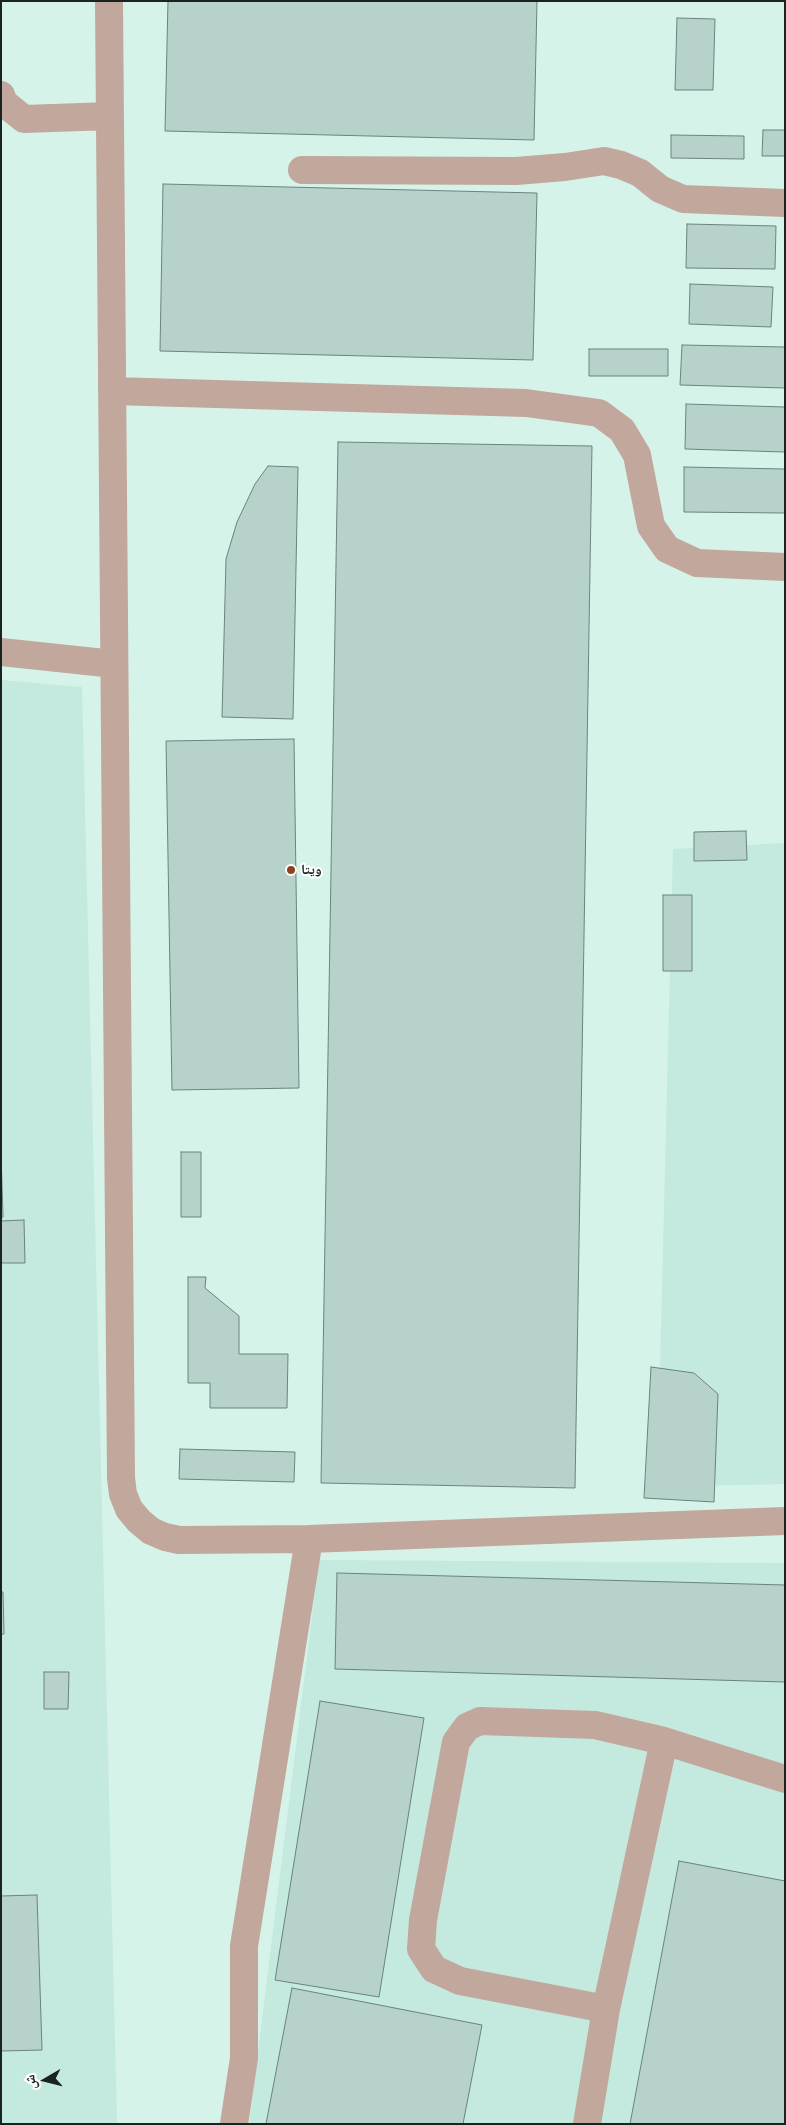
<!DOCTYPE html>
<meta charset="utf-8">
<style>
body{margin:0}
#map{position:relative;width:786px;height:2125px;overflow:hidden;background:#d6f3ea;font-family:"IBM Plex Sans","Noto Naskh Arabic",sans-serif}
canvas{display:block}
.frame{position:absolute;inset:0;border:2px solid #192421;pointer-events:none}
.north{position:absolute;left:20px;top:2055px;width:50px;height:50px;-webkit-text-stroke:4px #fff;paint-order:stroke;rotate:262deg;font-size:14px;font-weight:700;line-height:20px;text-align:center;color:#192421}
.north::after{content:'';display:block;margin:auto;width:18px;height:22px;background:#192421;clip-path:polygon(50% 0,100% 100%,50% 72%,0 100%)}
</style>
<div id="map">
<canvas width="786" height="2125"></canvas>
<div class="frame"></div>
<div class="north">ش</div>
</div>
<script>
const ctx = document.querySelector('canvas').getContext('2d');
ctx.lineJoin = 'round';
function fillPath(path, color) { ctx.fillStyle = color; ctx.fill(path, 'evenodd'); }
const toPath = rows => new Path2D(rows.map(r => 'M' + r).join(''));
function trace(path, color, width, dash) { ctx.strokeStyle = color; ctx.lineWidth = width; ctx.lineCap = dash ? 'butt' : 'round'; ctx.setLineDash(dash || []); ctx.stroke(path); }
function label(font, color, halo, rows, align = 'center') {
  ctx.font = font + ' "IBM Plex Sans","Noto Naskh Arabic",sans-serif'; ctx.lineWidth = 4; ctx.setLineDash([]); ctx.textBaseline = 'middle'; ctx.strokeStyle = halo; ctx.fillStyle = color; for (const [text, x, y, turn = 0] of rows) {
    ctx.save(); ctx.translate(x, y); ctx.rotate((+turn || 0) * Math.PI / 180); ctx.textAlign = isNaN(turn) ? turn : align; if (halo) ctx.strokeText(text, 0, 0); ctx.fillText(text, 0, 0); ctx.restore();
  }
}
const built = toPath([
 [1,680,82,687,117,2124,1,2124],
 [785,843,785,1484,657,1487,673,849],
 [319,1560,785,1563,785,2124,249,2124]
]);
const building = toPath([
 [168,1,537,1,534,140,165,131,168,1],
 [677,18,715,19,713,90,675,90,677,18],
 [763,130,785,130,785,156,762,156,763,130],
 [671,135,744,136,744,159,671,158,671,135],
 [163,184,537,193,533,360,160,351,163,184],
 [687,224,776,226,775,269,686,268,687,224],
 [690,284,773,287,771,327,689,324,690,284],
 [682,345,785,347,785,388,680,385,682,345],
 [589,349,668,349,668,376,589,376,589,349],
 [686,404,785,407,785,452,685,449,686,404],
 [338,442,592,446,575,1488,321,1483,338,442],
 [268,466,298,467,293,719,222,717,226,559,237,522,255,484,268,466],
 [684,467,785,469,785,513,684,512,684,467],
 [294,739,299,1088,172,1090,166,741,294,739],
 [746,831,747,860,694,861,694,832,746,831],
 [663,895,692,895,692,971,663,971,663,895],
 [181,1152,201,1152,201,1217,181,1217,181,1152],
 [1,1153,3,1217,1,1218,1,1153],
 [24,1220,25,1263,1,1263,1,1221,24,1220],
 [188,1277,206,1277,205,1288,239,1316,239,1354,288,1354,287,1408,210,1408,210,1383,188,1383,188,1277],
 [651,1367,694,1373,718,1394,714,1502,644,1498,651,1367],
 [180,1449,295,1452,294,1482,179,1479,180,1449],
 [337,1573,785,1585,785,1682,335,1669,337,1573],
 [1,1592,3,1592,4,1634,1,1634,1,1592],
 [44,1672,69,1672,68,1709,44,1709,44,1672],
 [320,1701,424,1718,379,1997,275,1980,320,1701],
 [679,1861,785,1881,785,2124,630,2124,679,1861],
 [37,1895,42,2050,1,2051,1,1896,37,1895],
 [292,1988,482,2025,463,2124,266,2124,292,1988]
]);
const minor = toPath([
 [109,1,121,1478,123,1494,129,1509,139,1521,151,1531,165,1537,179,1540,309,1539,785,1521],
 [1,95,4,103,24,119,110,116],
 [302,170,516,171,565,167,604,161,621,165,640,173,660,189,683,199,785,203],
 [112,391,526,403,599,413,622,430,637,455,651,526,667,549,697,563,785,567],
 [1,652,114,664],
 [606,2009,460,1981,434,1969,421,1949,423,1920,456,1742,467,1727,480,1721,595,1725,664,1741],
 [234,2124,244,2058,244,1946,309,1539],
 [587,2124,606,2009,664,1741,785,1779]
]);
const markers = [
 [291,870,5,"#8c4324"]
];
const poiNames = [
 ["ويتا",301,870]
];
fillPath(built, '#c4e9de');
fillPath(building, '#b6d2ca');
trace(building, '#6a847d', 1);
trace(minor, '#c1a79c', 28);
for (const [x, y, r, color] of markers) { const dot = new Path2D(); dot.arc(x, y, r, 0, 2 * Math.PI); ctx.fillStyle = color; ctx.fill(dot); trace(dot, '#fff', 2); }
label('bold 14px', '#192421', '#fff', poiNames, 'left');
</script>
